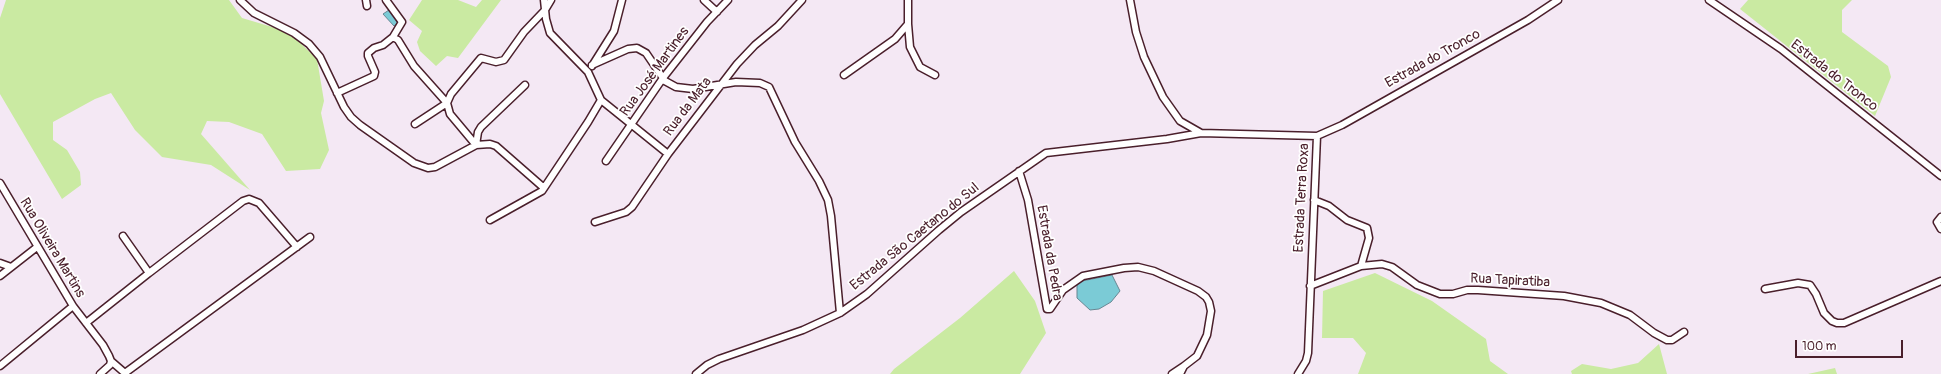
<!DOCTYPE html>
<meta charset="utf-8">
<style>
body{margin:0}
#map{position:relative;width:1941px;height:374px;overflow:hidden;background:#f4e8f4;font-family:Pangolin,sans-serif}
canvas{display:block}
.scale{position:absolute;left:1795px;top:340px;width:108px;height:18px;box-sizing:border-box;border:2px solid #4a1f2b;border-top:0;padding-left:5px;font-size:12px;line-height:14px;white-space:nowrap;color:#4a1f2b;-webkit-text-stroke:3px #fff;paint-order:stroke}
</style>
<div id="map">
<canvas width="1941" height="374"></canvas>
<div class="scale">100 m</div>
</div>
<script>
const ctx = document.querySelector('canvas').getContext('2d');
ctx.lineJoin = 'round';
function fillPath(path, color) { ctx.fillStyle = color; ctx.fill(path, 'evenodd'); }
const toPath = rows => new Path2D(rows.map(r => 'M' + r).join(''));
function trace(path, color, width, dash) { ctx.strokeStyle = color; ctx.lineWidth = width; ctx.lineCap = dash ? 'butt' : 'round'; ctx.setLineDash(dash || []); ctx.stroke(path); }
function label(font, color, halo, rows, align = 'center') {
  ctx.font = font + ' Pangolin,sans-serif'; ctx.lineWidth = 3.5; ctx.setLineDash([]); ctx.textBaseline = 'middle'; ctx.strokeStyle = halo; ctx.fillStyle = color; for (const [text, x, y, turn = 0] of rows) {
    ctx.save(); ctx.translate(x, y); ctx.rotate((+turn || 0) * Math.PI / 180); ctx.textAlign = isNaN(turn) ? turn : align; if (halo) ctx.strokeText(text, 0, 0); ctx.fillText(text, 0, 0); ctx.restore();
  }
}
const green = toPath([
 [6,0,229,0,242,18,289,32,317,59,324,101,321,113,329,150,320,169,286,171,262,134,229,122,207,121,201,134,250,190,211,165,162,157,135,130,111,93,95,99,53,122,53,140,67,150,80,172,81,185,62,199,0,94,0,18],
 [422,0,458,0,476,7,482,0,501,0,458,58,447,56,436,66,420,51,417,42,422,31,409,20],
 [1748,0,1852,0,1842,10,1842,32,1888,66,1891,77,1875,116,1740,9],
 [1014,271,1035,301,1046,333,1020,374,890,374,894,369,960,318],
 [1375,273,1432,301,1486,339,1490,361,1508,374,1358,374,1366,353,1353,338,1322,338,1323,291],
 [1659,344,1667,374,1572,374,1571,371,1582,364,1611,369,1638,363],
 [1835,368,1837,374,1808,374]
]);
const water = toPath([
 [389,10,399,22,394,26,383,14,389,10],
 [1112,275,1120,291,1111,302,1099,309,1090,310,1077,298,1077,282,1112,275]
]);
const minor = toPath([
 [240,0,254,13,294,33,309,44,320,57,344,107,351,117,360,125,414,163,428,168,435,167,476,145,490,144,496,146,544,188],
 [366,0,367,6],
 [544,0,546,19,550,33,588,72,601,100,668,154],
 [704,0,717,12],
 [908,0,908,24],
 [1130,0,1136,32,1144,57,1163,97,1180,121,1201,133],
 [1709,0,1781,49,1941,176],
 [393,37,398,40,414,66,447,103,415,124],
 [592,65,628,49,637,48,646,53,665,81,676,87,693,89,736,82,760,83,769,87,795,142,819,181,828,200,831,216,840,313],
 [592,66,614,31,622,0],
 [844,75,895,39,908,24,910,47,920,67,935,75],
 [337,93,374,76,375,72,368,56,368,53,374,48,383,45,393,37,402,22,386,0],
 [1317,136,1342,125,1482,46,1528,20,1558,0],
 [476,145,450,114,447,103,451,94,481,58,496,62,504,60,524,32,545,10,551,0],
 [476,145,478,132,481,127,525,85],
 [606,161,663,78,707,22,728,0],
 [1019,171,1028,200,1047,309,1050,309,1063,290,1083,276,1124,268,1138,267,1154,271,1198,291,1206,297,1209,302,1211,311,1207,335,1197,356,1184,366,1180,374],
 [0,183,73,306,103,345,109,356,111,361,110,365,100,374],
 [1314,200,1329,206,1347,220,1367,228,1369,238,1361,266],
 [1941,217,1937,222,1941,229],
 [490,220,542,191,588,122,601,100],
 [595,222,626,212,632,207,668,154,737,64,755,45,778,26,802,0],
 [0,263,11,267],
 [149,273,243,201,249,199,259,203,297,247],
 [0,276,37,247],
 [1310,286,1361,266,1382,264,1392,267,1417,285,1440,294,1453,294,1467,290,1478,290,1564,296,1601,303,1630,315,1654,333,1667,340,1672,340,1684,332],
 [1765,289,1798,283,1810,285,1816,294,1824,313,1832,321,1837,323,1844,323,1941,281],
 [86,323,149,273,123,236],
 [111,361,126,374],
 [0,366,73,306],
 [125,373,310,237],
 [696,374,707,365,719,359,803,330,840,313,867,294,939,230,961,212,1046,153,1167,139,1201,133,1317,136],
 [1172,374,1184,366],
 [1298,374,1306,361,1308,353,1317,136]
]);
const streetNames = [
 ["Estrada do Tronco",1433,59,-29],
 ["Rua José Martines",655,72,-54],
 ["Estrada do Tronco",1834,76,38],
 ["Rua da Mata",688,107,-53],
 ["Estrada Terra Roxa",1302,198,-87],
 ["Estrada São Caetano do Sul",915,237,-39],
 ["Rua Oliveira Martins",52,248,59],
 ["Estrada da Pedra",1049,253,80],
 ["Rua Tapiratiba",1510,281,3]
];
fillPath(green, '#caeaa2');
fillPath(water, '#7bcbd6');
trace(water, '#678692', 1);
trace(minor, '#4a1f2b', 9);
trace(minor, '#fff', 6);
label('14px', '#4a1f2b', '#fff', streetNames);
</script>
